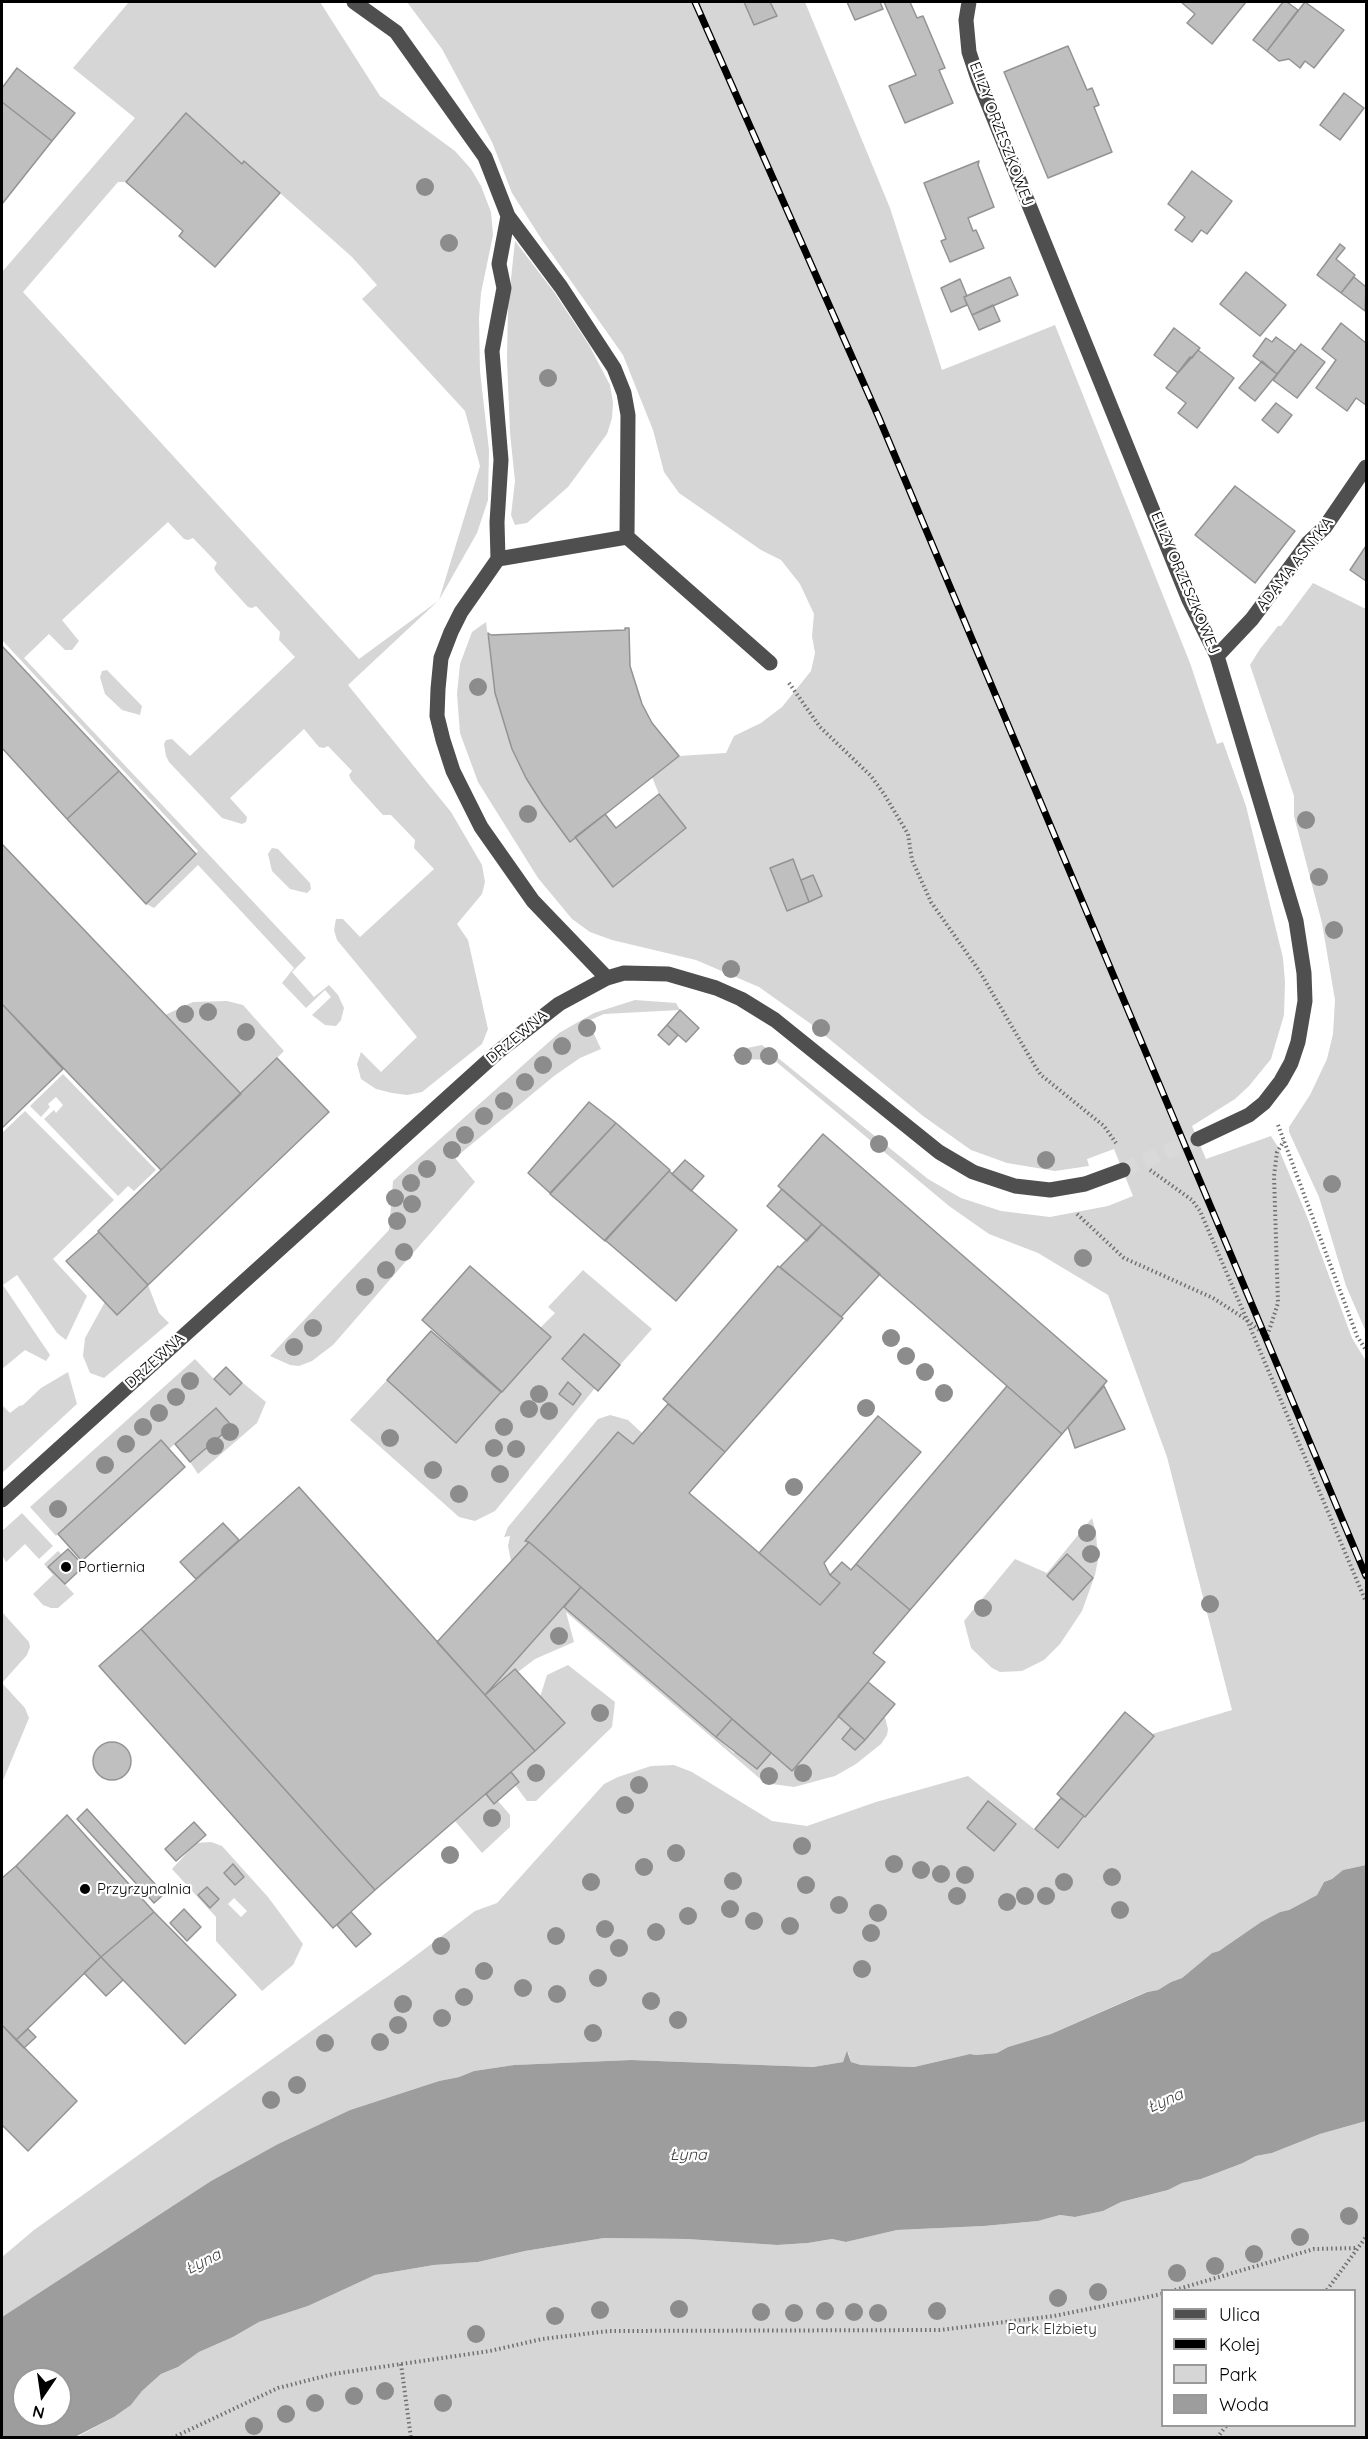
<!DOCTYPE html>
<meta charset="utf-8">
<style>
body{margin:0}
#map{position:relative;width:1368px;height:2439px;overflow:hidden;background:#fff;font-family:Quicksand,sans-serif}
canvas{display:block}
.frame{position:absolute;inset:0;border:3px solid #000;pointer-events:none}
.legend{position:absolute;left:1161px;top:2289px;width:195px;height:138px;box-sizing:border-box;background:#fff;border:2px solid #999;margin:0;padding:8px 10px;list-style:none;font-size:18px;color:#000}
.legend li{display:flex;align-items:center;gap:12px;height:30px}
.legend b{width:30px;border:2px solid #999}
.north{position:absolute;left:12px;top:2367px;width:60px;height:60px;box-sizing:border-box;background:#fff;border:2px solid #999;border-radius:50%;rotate:193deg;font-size:16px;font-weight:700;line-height:24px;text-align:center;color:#000}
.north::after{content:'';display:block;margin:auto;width:21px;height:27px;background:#000;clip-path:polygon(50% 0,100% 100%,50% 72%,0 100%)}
</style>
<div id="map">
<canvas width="1368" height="2439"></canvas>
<div class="frame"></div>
<ul class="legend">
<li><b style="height:8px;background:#4f4f4f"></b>Ulica</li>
<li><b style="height:8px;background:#000"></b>Kolej</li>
<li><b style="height:16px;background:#d6d6d6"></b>Park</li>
<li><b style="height:16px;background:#9d9d9d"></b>Woda</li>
</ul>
<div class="north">N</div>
</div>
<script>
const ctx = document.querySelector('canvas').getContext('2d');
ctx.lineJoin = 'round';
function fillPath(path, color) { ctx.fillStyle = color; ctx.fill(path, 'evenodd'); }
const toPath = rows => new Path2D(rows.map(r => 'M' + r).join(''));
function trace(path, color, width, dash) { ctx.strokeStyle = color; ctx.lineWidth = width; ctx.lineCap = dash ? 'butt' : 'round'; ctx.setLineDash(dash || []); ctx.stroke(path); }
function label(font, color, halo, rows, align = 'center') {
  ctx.font = font + ' Quicksand,sans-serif'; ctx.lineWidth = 4.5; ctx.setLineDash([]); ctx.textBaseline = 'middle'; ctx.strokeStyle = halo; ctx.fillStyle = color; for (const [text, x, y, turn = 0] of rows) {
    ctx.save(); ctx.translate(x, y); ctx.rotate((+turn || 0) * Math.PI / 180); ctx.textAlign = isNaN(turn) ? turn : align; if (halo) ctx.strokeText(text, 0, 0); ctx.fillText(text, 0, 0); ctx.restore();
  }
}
const green = toPath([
 [129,2,320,2,380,96,455,151,471,169,481,186,491,212,493,235,481,293,479,318,480,371,489,450,488,500,477,533,439,600,480,466,465,411,362,299,377,285,352,257,245,162,242,164,186,114,126,182,118,182,23,292,359,659,438,601,348,685,451,812,482,865,485,882,482,894,457,924,468,940,488,1029,482,1044,422,1092,407,1095,392,1093,376,1089,361,1079,357,1064,361,1052,381,1072,417,1037,337,940,334,930,336,919,343,919,360,937,434,869,414,848,415,840,391,815,383,815,351,780,349,775,352,771,328,746,324,748,319,747,304,729,230,798,247,817,246,822,242,824,222,818,169,762,166,756,164,744,166,740,172,739,190,756,295,657,279,640,280,632,256,606,252,608,248,607,216,572,214,568,217,563,193,538,188,540,184,539,168,522,62,620,79,641,72,650,65,650,49,634,24,658,306,958,292,972,314,997,329,985,338,995,344,1008,341,1020,336,1026,325,1025,312,1015,331,997,325,990,306,1008,282,983,294,968,198,865,154,908,146,904,198,851,2,640,2,272,135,118,73,68],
 [407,2,805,2,890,208,942,370,1055,325,1190,663,1217,744,1223,742,1246,806,1283,958,1285,982,1284,1015,1271,1059,1249,1086,1235,1099,1192,1126,1206,1159,1271,1136,1278,1147,1308,1219,1352,1338,1366,1361,1366,1865,1343,1870,1332,1879,1324,1882,1317,1895,1289,1910,1280,1912,1261,1922,1219,1951,1212,1953,1182,1978,1171,1982,1158,1990,1146,1992,1051,2034,1008,2047,997,2053,976,2055,970,2054,914,2067,861,2065,851,2062,848,2052,843,2062,813,2067,631,2060,514,2065,474,2071,459,2077,439,2081,350,2110,278,2144,211,2181,2,2317,2,2257,34,2230,402,1966,475,1911,497,1903,604,1784,618,1777,651,1766,674,1765,692,1772,772,1821,807,1826,876,1802,968,1776,1058,1848,1154,1736,1152,1734,1232,1710,1167,1457,1108,1295,1038,1253,989,1234,949,1206,774,1060,737,1059,732,1055,747,1048,762,1045,928,1179,961,1198,1001,1211,1050,1217,1108,1206,1133,1196,1114,1149,1087,1159,1089,1166,1055,1171,1007,1163,971,1150,923,1116,811,1024,759,987,696,960,612,940,590,932,572,919,538,878,478,782,460,733,457,694,460,664,472,632,486,622,495,694,512,749,526,778,570,841,575,837,613,887,686,828,659,794,652,777,679,756,726,753,734,736,761,723,782,707,811,671,815,653,812,636,814,614,800,584,781,560,761,550,679,493,664,472,653,430,623,355,542,240,512,193,492,142,442,49],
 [515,241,554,292,589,345,610,385,613,403,612,418,607,434,568,487,527,523,515,525,511,515,515,481,510,433,507,359,508,307],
 [1313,583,1366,609,1366,1332,1346,1286,1319,1197,1289,1132,1289,1127,1310,1095,1327,1059,1333,1034,1335,1000,1322,923,1294,816,1294,796,1250,665,1260,649,1278,626,1281,626],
 [107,670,142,706,140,715,122,710,105,694,100,677,102,671],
 [272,848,278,849,310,883,311,889,307,893,290,889,272,871,268,854],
 [635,1000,676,1003,680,1010,604,1014,588,1021,601,1049,580,1058,554,1076,455,1158,475,1182,333,1345,312,1361,299,1366,290,1365,270,1356,389,1230,393,1181,559,1033,594,1013],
 [227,1001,243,1005,284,1051,241,1094,165,1015,193,1002],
 [63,1074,156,1170,134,1191,128,1186,118,1196,44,1119,54,1110,56,1113,63,1105,56,1097,48,1104,50,1107,41,1117,30,1106],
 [25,1111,114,1200,53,1259,87,1296,66,1340,57,1333,17,1275,3,1285,50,1355,46,1361,25,1350,2,1369,2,1133],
 [583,1270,652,1329,620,1365,583,1335,562,1359,595,1388,495,1511,475,1521,459,1517,350,1420,387,1380,456,1443,550,1338,540,1328,555,1313,548,1307],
 [148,1285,159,1313,169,1323,104,1378,90,1373,83,1356,85,1338,105,1302,117,1315],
 [195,1359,229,1395,243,1383,266,1402,257,1423,198,1474,190,1462,216,1408,169,1449,161,1440,56,1536,30,1507],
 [68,1372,77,1404,2,1473,2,1405,10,1413,19,1406,23,1405,41,1388],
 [610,1415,628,1420,642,1433,633,1444,618,1432,525,1541,529,1542,511,1561,508,1546,510,1536,504,1537,508,1527,598,1419],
 [22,1513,53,1546,39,1559,25,1544,6,1562,2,1555,2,1531],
 [1092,1518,1096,1533,1098,1560,1095,1575,1082,1611,1060,1644,1044,1660,1022,1671,1000,1672,992,1668,971,1648,964,1621,1015,1559,1047,1573],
 [58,1551,62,1555,49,1567,74,1594,58,1608,51,1608,43,1605,33,1594,53,1575,44,1564],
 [564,1607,734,1753,736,1751,771,1753,792,1771,838,1716,851,1728,842,1739,855,1750,885,1717,888,1729,887,1735,881,1744,856,1764,835,1776,794,1787,765,1783,566,1612,574,1642,535,1659,518,1672,515,1669,485,1695],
 [2,1612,29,1642,30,1647,27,1655,2,1683,25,1708,29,1718,2,1783],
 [568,1665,615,1702,612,1727,536,1801,527,1801,515,1785,519,1781,511,1772,564,1723,540,1697,547,1675],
 [486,1794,494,1803,498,1801,510,1815,510,1827,482,1853,455,1821],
 [211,1842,222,1846,268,1897,303,1944,293,1965,262,1991,216,1941,216,1917,172,1869,196,1843],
 [234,1898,247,1911,241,1917,228,1904],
 [1366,2121,1366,2437,75,2438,114,2417,131,2405,142,2391,161,2374,178,2367,199,2352,233,2337,259,2322,308,2306,375,2275,434,2265,478,2262,525,2251,604,2238,687,2239,777,2245,808,2243,832,2239,846,2242,897,2230,984,2226,1038,2221,1060,2215,1075,2217,1103,2211,1121,2202,1168,2190,1182,2183,1201,2179,1243,2163,1256,2156,1272,2153,1320,2134],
 [1162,2290,1354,2290,1354,2426,1162,2426]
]);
const water = toPath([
 [1366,1865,1366,2121,1320,2134,1272,2153,1256,2156,1243,2163,1201,2179,1182,2183,1168,2190,1121,2202,1103,2211,1075,2217,1060,2215,1038,2221,984,2226,897,2230,846,2242,832,2239,808,2243,777,2245,687,2239,604,2238,525,2251,478,2262,434,2265,375,2275,308,2306,259,2322,233,2337,199,2352,178,2367,161,2374,142,2391,131,2405,114,2417,75,2437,2,2437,2,2317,211,2181,278,2144,350,2110,439,2081,459,2077,474,2071,514,2065,631,2060,813,2067,843,2062,847,2051,851,2062,861,2065,914,2067,970,2054,976,2055,997,2053,1008,2047,1051,2034,1147,1992,1158,1990,1171,1982,1182,1978,1212,1953,1219,1951,1261,1922,1280,1912,1289,1910,1317,1895,1324,1882,1332,1879,1343,1870],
 [24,2379,60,2379,60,2415,24,2415]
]);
const building = toPath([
 [744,2,770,2,777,16,754,25,744,2],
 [847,2,880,2,883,9,855,20,847,2],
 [884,2,910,2,917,18,923,16,945,68,939,70,953,103,905,123,889,86,916,75,884,2],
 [1181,2,1246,2,1212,44,1187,23,1195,14,1181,2],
 [1283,2,1287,2,1298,10,1267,51,1253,40,1283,2],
 [1305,2,1344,30,1314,68,1305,61,1300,68,1289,59,1279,61,1267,51,1305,2],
 [1068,46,1087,90,1092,88,1099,105,1094,107,1112,152,1048,178,1004,72,1068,46],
 [17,68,75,113,52,141,2,102,2,88,17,68],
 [1344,93,1364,108,1340,140,1320,125,1344,93],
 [2,102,52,141,2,204,2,102],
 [186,113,242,164,244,161,280,193,215,267,179,236,183,231,126,182,186,113],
 [979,161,978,165,994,207,968,218,973,231,976,230,984,248,950,262,941,241,946,239,924,183,979,161],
 [1192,171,1232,201,1207,234,1201,230,1192,242,1175,230,1185,217,1168,204,1192,171],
 [1340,244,1345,248,1336,259,1355,275,1341,293,1317,275,1340,244],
 [1246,272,1286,305,1260,336,1220,304,1246,272],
 [1010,277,1018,295,972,315,964,297,1010,277],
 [1354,277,1366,287,1365,311,1341,293,1354,277],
 [960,279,967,296,964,297,967,305,951,312,941,288,960,279],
 [993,305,1000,321,979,330,972,315,993,305],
 [1341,323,1366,343,1366,405,1356,398,1347,411,1316,388,1336,360,1322,349,1341,323],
 [1174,328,1200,348,1178,373,1154,355,1174,328],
 [1276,337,1295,351,1277,374,1253,356,1266,338,1272,342,1276,337],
 [1301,344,1325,362,1297,398,1273,380,1301,344],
 [1198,350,1234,378,1197,428,1178,413,1186,403,1166,388,1190,357,1192,358,1198,350],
 [1262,361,1277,374,1255,401,1239,388,1262,361],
 [1276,403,1292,415,1278,433,1262,420,1276,403],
 [1235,486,1295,531,1255,583,1195,535,1235,486],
 [1366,546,1366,581,1350,570,1366,546],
 [625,628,629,628,630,666,642,704,652,723,679,756,570,842,543,805,526,778,512,749,495,693,488,633,491,635,625,630,625,628],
 [2,646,119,771,67,819,2,748,2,646],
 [119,771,196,854,146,904,67,819,119,771],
 [659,794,686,828,613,887,575,837,605,814,616,828,659,794],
 [2,844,241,1094,161,1170,2,1004,2,844],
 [793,859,809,902,787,911,770,868,793,859],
 [813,875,822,896,809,902,801,880,813,875],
 [2,1004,63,1069,2,1128,2,1004],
 [680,1010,699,1028,686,1042,667,1025,680,1010],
 [667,1025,678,1035,669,1045,658,1035,667,1025],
 [277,1058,329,1112,148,1285,98,1231,277,1058],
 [589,1102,616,1123,550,1193,528,1173,589,1102],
 [616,1123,670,1170,605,1241,550,1194,616,1123],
 [823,1134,1107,1381,1062,1434,778,1186,823,1134],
 [685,1160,704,1176,691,1191,672,1174,685,1160],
 [669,1171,737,1230,676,1301,605,1240,669,1171],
 [782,1189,822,1224,807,1241,767,1206,782,1189],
 [822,1224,880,1274,841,1317,780,1267,822,1224],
 [99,1232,148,1285,117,1315,66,1261,99,1232],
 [470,1266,551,1337,502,1392,422,1320,470,1266],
 [778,1266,843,1318,725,1452,663,1399,778,1266],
 [431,1331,501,1392,456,1443,387,1380,431,1331],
 [584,1334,620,1365,598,1391,562,1359,584,1334],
 [226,1367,242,1383,230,1395,214,1379,226,1367],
 [568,1382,581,1394,573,1405,559,1394,568,1382],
 [1007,1386,1062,1434,910,1610,856,1564,1007,1386],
 [1104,1386,1125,1429,1075,1448,1068,1427,1104,1386],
 [668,1404,725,1452,689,1493,820,1605,840,1583,830,1575,842,1562,851,1570,856,1564,910,1610,873,1653,885,1662,792,1771,529,1542,525,1541,618,1432,633,1444,668,1404],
 [216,1408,232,1426,190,1462,175,1444,216,1408],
 [878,1416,921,1452,824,1563,830,1575,840,1583,820,1605,759,1553,878,1416],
 [161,1440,185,1467,82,1561,58,1534,161,1440],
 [299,1487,535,1751,375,1890,141,1629,299,1487],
 [223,1523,239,1540,196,1579,180,1562,223,1523],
 [529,1542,581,1587,485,1695,437,1642,529,1542],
 [68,1549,84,1566,65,1584,48,1567,68,1549],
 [1067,1554,1093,1578,1073,1600,1047,1576,1067,1554],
 [581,1587,732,1719,716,1737,564,1607,581,1587],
 [141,1629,375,1890,333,1928,99,1666,141,1629],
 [515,1669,565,1723,535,1751,485,1695,515,1669],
 [868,1682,895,1704,865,1740,838,1716,868,1682],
 [1125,1712,1154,1736,1085,1817,1057,1794,1125,1712],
 [732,1719,771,1753,757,1769,716,1737,732,1719],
 [851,1728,865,1740,855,1750,842,1739,851,1728],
 '93 1761a19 19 0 1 1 38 0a19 19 0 1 1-38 0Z',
 [511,1772,519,1782,494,1804,486,1794,511,1772],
 [1061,1798,1084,1816,1058,1848,1035,1829,1061,1798],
 [988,1801,1016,1824,994,1851,967,1828,988,1801],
 [87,1809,164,1894,154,1903,77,1819,87,1809],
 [67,1815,154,1912,101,1957,16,1866,67,1815],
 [194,1822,206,1835,176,1861,165,1849,194,1822],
 [233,1864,244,1877,235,1885,224,1873,233,1864],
 [16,1866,101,1957,16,2040,2,2025,2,1878,16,1866],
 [207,1887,219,1899,210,1908,198,1895,207,1887],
 [184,1909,201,1927,187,1941,170,1923,184,1909],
 [154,1912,236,1995,185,2044,101,1957,154,1912],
 [351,1912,371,1934,356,1947,337,1925,351,1912],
 [101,1957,123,1980,106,1996,84,1973,101,1957],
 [2,2025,77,2101,28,2151,2,2125,2,2025],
 [28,2029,36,2037,24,2048,16,2040,28,2029]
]);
const minorTunnel = toPath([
 [1123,1170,1198,1139]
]);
const path = toPath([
 [789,683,820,727,871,776,884,794,908,834,912,860,931,902,980,972,1035,1066,1041,1075,1104,1126,1116,1143],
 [1278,1125,1357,1336,1366,1350],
 [1150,1170,1192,1200,1200,1211,1247,1320,1267,1337,1278,1303,1274,1176,1277,1152,1284,1141],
 [1077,1214,1124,1258,1213,1298,1247,1320,1366,1602],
 [1175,2290,1314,2249,1358,2248],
 [1327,2290,1366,2237],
 [401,2364,411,2438],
 [172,2438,278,2388,333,2374,490,2351,542,2339,609,2331,940,2330,1054,2316,1162,2294],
 [1217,2438,1226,2426]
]);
const minor = toPath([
 [354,2,396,32,485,157,508,216,499,264,504,288,492,351,501,460,497,522,498,559],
 [969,2,966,20,969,52,978,79,1189,600,1217,656,1296,921,1304,973,1305,1001,1298,1042,1291,1063,1281,1081,1264,1103,1249,1115,1198,1139],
 [508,216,561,287,614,368,624,393,628,415,627,537,770,663],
 [1217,656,1252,619,1308,543,1325,527,1366,467],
 [607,978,533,901,481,827,453,771,443,740,437,716,438,689,441,658,451,632,461,612,498,559,627,537],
 [2,1500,499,1051,559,1004,607,978,624,973,668,974,716,988,741,999,775,1020,939,1152,973,1172,1015,1186,1050,1190,1085,1184,1123,1170]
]);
const rail = toPath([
 [695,2,879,418,1366,1576]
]);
const trees = [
 [425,187],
 [449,243],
 [548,378],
 [478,687],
 [528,814],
 [1306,820],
 [1319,877],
 [1334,930],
 [731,969],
 [208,1012],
 [185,1014],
 [587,1028],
 [821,1028],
 [246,1032],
 [562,1046],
 [743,1056],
 [769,1056],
 [543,1065],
 [525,1082],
 [504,1101],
 [484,1116],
 [465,1135],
 [879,1144],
 [452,1150],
 [1046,1160],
 [427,1169],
 [411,1183],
 [1332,1184],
 [395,1198],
 [412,1204],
 [397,1221],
 [404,1252],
 [1083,1258],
 [386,1270],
 [365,1287],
 [313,1328],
 [891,1338],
 [294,1347],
 [906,1356],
 [925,1372],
 [190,1381],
 [944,1393],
 [539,1394],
 [176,1397],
 [866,1408],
 [529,1409],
 [549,1411],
 [159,1413],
 [143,1427],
 [504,1427],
 [230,1432],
 [390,1438],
 [126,1444],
 [215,1446],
 [494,1448],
 [516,1449],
 [105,1465],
 [433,1470],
 [500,1474],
 [794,1487],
 [459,1494],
 [58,1509],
 [1087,1533],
 [1091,1554],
 [1210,1604],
 [983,1608],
 [559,1636],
 [600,1713],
 [536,1773],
 [803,1773],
 [769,1776],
 [639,1785],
 [625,1805],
 [492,1818],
 [802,1846],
 [676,1853],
 [450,1855],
 [894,1864],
 [644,1867],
 [921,1870],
 [941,1874],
 [965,1875],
 [1112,1877],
 [733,1881],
 [591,1882],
 [1064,1882],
 [806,1885],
 [957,1896],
 [1025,1896],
 [1046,1896],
 [1007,1902],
 [839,1905],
 [730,1909],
 [1120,1910],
 [878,1913],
 [688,1916],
 [754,1921],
 [790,1926],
 [605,1929],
 [656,1932],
 [871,1933],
 [556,1936],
 [441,1946],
 [619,1948],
 [862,1969],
 [484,1971],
 [598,1978],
 [523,1988],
 [557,1994],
 [464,1997],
 [651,2001],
 [403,2004],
 [442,2018],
 [678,2020],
 [398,2025],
 [593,2033],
 [380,2042],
 [325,2043],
 [297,2085],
 [271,2100],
 [1349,2216],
 [1300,2237],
 [1254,2254],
 [1215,2266],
 [1177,2273],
 [1098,2292],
 [1058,2298],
 [679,2309],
 [600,2310],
 [825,2311],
 [937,2311],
 [761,2312],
 [854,2312],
 [794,2313],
 [878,2313],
 [555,2316],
 [476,2334],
 [385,2391],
 [354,2396],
 [315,2403],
 [443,2403],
 [286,2414],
 [254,2426]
];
const markers = [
 [66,1567,6,"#000"],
 [85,1889,6,"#000"]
];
const streetNames = [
 ["ELIZY ORZESZKOWEJ",1001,134,69],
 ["ADAMA ASNYKA",1295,564,-52],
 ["ELIZY ORZESZKOWEJ",1185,583,67],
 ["DRZEWNA",517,1037,-40],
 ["DRZEWNA",155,1361,-42]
];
const poiNames = [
 ["Portiernia",78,1567],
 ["Przyrzynalnia",97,1889]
];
const parkNames = [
 ["Park Elżbiety",1052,2329]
];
const waterNames = [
 ["Łyna",1165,2101,-24],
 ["Łyna",688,2155],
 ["Łyna",203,2262,-27]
];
fillPath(green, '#d6d6d6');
fillPath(water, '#9d9d9d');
fillPath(building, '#bfbfbf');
trace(building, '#939393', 1.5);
trace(minorTunnel, '#d9d9d9', 15, [15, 8]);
trace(path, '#717171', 4, [1.5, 3]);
trace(minor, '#4f4f4f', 15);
trace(rail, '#000', 7);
trace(rail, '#fff', 4.5, [14]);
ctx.fillStyle = '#8c8c8c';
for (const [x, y] of trees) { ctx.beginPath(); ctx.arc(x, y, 9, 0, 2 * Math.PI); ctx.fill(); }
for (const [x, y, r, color] of markers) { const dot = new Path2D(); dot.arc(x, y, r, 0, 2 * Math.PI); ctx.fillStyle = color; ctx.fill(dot); trace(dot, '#fff', 2); }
label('15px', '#000', '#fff', streetNames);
label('15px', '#000', '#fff', poiNames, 'left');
label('15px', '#2d2d2d', '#fff', parkNames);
label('italic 16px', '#3e3e3e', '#fff', waterNames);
</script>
